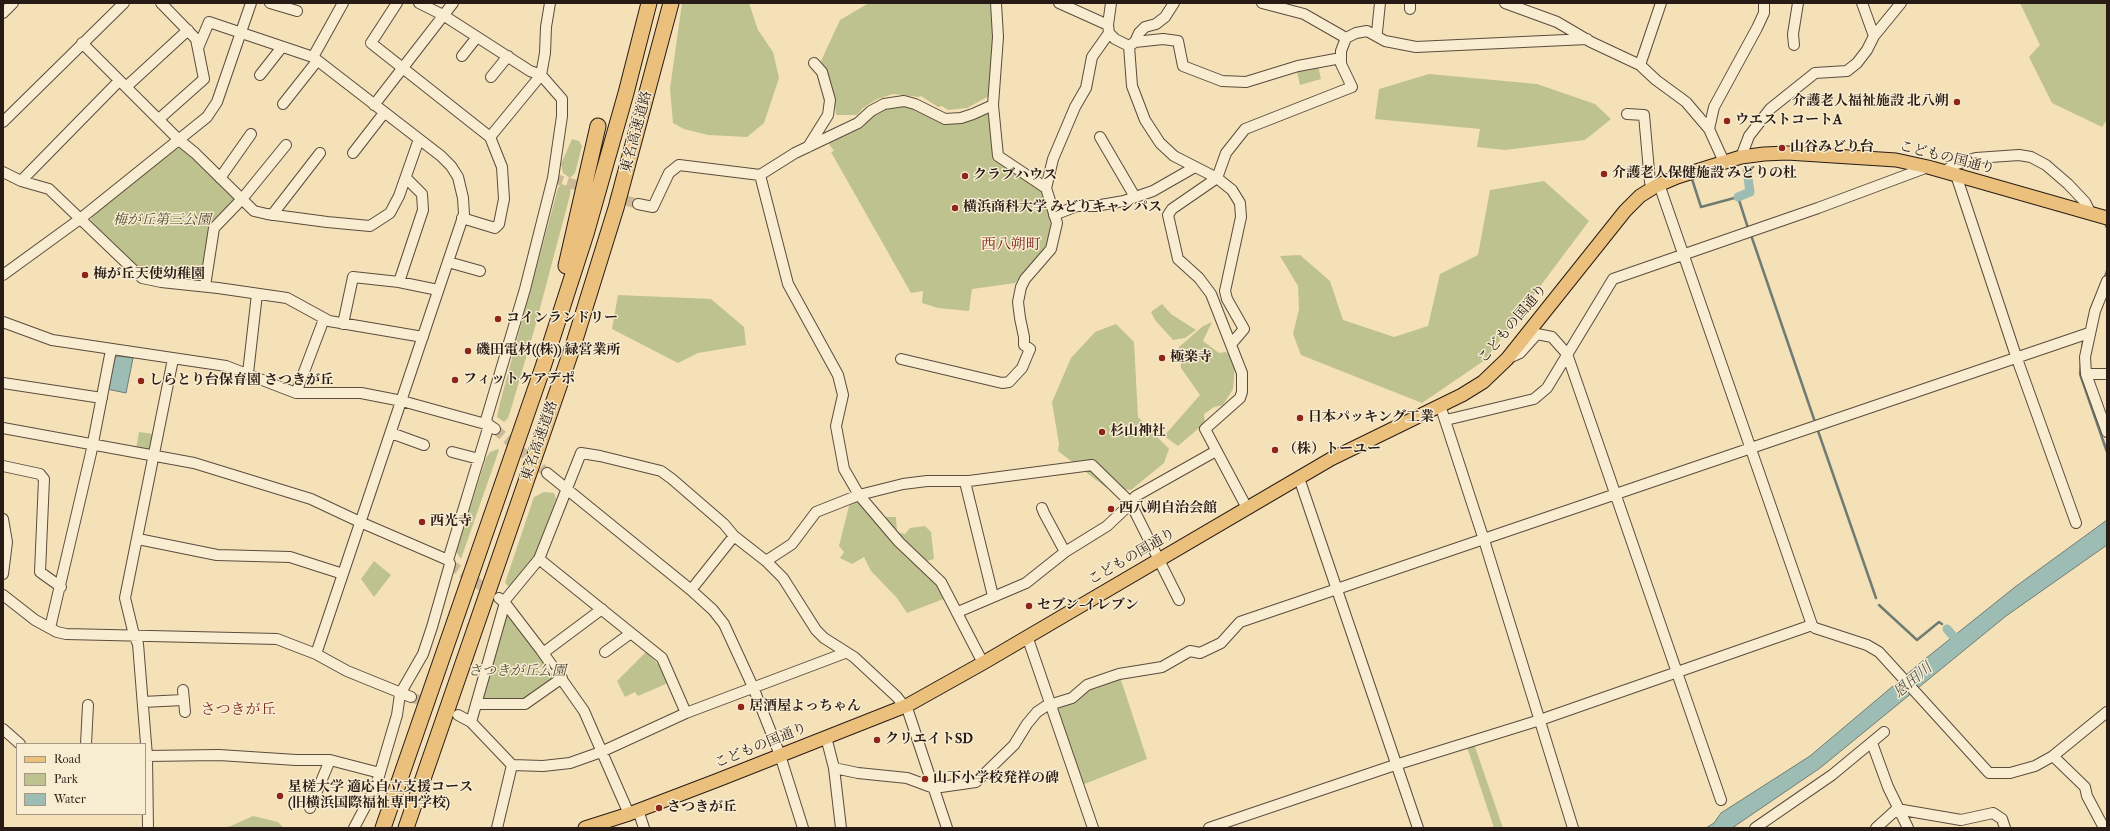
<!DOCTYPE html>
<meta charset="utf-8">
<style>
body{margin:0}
#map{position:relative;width:2110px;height:831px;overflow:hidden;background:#f5e1b8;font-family:"IM FELL French Canon",serif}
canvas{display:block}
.frame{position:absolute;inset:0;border:4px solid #281b15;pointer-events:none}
.legend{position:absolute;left:16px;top:743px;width:130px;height:72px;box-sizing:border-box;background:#f8ecd1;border:1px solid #a59886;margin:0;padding:5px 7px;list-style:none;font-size:12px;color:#281b15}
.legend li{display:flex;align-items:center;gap:8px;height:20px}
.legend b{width:20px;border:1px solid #a59886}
</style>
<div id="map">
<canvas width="2110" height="831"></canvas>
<div class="frame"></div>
<ul class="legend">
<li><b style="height:5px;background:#eac07c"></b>Road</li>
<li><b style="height:11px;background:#bdc28e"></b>Park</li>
<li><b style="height:11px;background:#9dbcb4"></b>Water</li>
</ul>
</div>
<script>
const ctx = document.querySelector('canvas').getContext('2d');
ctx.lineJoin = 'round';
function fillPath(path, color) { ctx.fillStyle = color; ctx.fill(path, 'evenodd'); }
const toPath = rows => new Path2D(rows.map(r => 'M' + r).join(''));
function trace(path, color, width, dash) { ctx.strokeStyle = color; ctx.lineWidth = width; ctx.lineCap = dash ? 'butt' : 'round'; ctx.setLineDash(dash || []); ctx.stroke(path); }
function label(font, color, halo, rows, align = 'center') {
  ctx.font = font + ' "IM FELL French Canon","Noto Serif JP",serif'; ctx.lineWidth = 3; ctx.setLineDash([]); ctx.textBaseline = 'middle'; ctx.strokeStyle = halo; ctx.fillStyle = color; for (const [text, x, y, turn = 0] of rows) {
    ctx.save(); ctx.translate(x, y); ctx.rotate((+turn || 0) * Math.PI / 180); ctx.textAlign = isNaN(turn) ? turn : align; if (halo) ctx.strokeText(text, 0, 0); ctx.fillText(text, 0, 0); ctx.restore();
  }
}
const green = toPath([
 [682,3,749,3,758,30,773,52,779,78,764,123,747,137,708,135,684,129,673,123,670,89],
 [869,3,990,3,993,35,989,96,967,108,948,110,942,106,938,107,921,96,919,97,893,94,877,99,863,108,857,115,836,115,834,93,821,61,840,20],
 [2020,3,2107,3,2107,120,2102,127,2052,103,2029,57,2040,45],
 [1318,66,1321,79,1300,85,1297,72],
 [1429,74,1537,84,1595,104,1611,119,1585,140,1505,150,1477,147,1480,129,1375,119,1379,89],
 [903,105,916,108,933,119,944,122,987,113,994,117,1000,158,1044,193,1051,223,1046,250,1015,283,972,289,969,311,938,308,922,303,923,291,911,293,831,152,834,151,829,144,830,142,863,127,870,117,882,110],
 [572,139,579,141,582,146,575,173,570,178,563,173,561,164],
 [176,148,182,149,234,198,233,205,215,221,200,280,148,276,91,221,92,216],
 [1544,181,1589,221,1485,360,1422,403,1301,355,1293,334,1299,309,1298,286,1280,256,1300,255,1330,281,1343,320,1394,337,1428,326,1440,274,1478,255,1490,190],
 [561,184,571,187,570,195,535,327,511,409,508,418,504,422,497,417,500,403,558,188],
 [618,295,711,299,744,327,746,345,698,353,678,363,612,329],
 [1162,304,1171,314,1196,330,1185,338,1173,340,1155,320,1151,312],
 [1212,322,1203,341,1219,353,1226,352,1229,354,1235,367,1233,389,1223,405,1214,407,1204,414,1205,423,1178,446,1164,436,1200,395,1181,368,1179,347,1203,326],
 [1116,324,1134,342,1138,417,1169,449,1164,463,1131,490,1108,489,1058,451,1059,444,1052,402,1071,358,1095,332],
 [139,432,153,434,151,449,146,451,136,449],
 [498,449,499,450,461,559,456,552,486,458,490,452],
 [544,492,554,493,556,499,534,557,509,587,505,583,534,497],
 [857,498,933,577,946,598,907,613,897,598,871,571,864,557,852,564,840,558,844,552,839,546,850,502],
 [883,517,896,517,897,532,905,534,910,528,925,526,931,532,934,559,927,561,909,546],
 [374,561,391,575,374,597,361,579],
 [505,611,559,678,525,701,480,700],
 [646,652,661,667,668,683,638,696,635,692,625,697,617,681],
 [1120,677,1147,759,1082,785,1055,707,1088,690],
 [1474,744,1503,828,1494,828,1467,747],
 [253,816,278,822,284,828,222,828,231,826]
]);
const water = toPath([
 [118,356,133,358,126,393,107,389,113,359,118,356],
 [2107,520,2107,545,2006,616,1820,768,1732,828,1706,828,1714,823,1721,813,1810,756,1925,659,2015,587,2107,520]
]);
const stream = toPath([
 [1692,179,1701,207,1738,197,1748,228],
 [2106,226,2107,227],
 [1751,235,1815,422],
 [2104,280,2107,271],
 [2083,341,2080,374,2107,452],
 [1817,428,1876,598],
 [1879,605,1917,640,1939,622,1942,624]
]);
const canal = toPath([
 [1738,197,1750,192,1747,170],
 [1947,629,1959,643]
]);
const minorTunnel = toPath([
 [553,178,638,204],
 [495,429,547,473],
 [450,564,493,594],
 [411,697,452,713]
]);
const minor = toPath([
 [270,3,297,11],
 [397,3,371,43,490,137,502,167,504,199,499,224,495,228,462,218],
 [996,3,998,37,993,105,998,156,1046,188],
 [1059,3,1108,25],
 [1111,3,1108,25,1109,33,1115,39,1129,46,1135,42,1163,39,1178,41,1183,66,1222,81,1246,82,1298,66,1341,58],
 [1262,3,1304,14,1346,38],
 [1410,3,1410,9],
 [1505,3,1557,22,1591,42,1640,65,1656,80,1686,102,1709,129],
 [1862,3,1874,36],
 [3,13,13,3],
 [1375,35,1377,32,1380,3],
 [1135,42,1139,33,1145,27,1156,24,1165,17,1174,3],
 [82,43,179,140,195,153,254,211,267,214,327,222,370,226,390,213,399,196,419,139],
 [1794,45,1793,34,1798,3],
 [1129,46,1132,86,1145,120,1160,143,1174,156,1217,178,1232,190,1240,203,1241,217,1225,291,1227,299,1244,329,1232,343],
 [198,48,209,22,313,57,441,156,451,166,458,177,463,198,464,214,316,654],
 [462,56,477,37],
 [313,57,343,3],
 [1640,65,1661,3],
 [260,75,282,47],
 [491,77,508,56],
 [126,87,188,30],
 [283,104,317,61],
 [374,105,453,3],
 [1627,114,1644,115,1650,182,1661,190,1812,625,1815,628,1867,645,1879,652,1989,773,2010,773,2035,766,2053,756,2107,712],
 [159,119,204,79,196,39,161,3],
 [3,122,124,3],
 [490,137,541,75,545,53,546,27,550,3],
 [1100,137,1135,197],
 [808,147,828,115,830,100,822,72,814,63],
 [353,153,384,113],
 [1741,157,1749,136,1770,109,1815,73,1847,71,1857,63,1867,50,1874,36,1901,3],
 [1724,162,1709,129,1714,107,1757,28,1764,13,1764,3],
 [3,172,21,181,49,189,142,278,161,282,218,288,287,298,329,321,423,337],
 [1943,172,1954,165,1976,158,2019,155,2031,157,2046,165,2068,184,2085,202,2091,214],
 [760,175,788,284,838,375,843,395,836,426,844,469,859,495,899,542,941,582,983,663],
 [1956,175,2016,356,2076,523],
 [220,178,251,134],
 [21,181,119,81],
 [638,204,653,207,669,173,679,165,760,175,795,153,858,123,871,111,884,104,904,101,915,104,945,119,961,118,973,114,993,105],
 [272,215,320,153],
 [1054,215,1077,206,1095,206,1124,201,1153,191,1195,167],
 [448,262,480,271],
 [3,275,80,219,207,117,217,102,251,3],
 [2107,281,2095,311,2085,357,2086,374,2107,432],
 [399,282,423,210,422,194,406,178],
 [205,286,214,228,242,199,286,145],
 [3,322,52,340,226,366,296,393,361,393,402,401,489,425,495,429],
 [343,324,353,277,399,282,438,290],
 [1509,358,1520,353,1537,334,1552,337,1567,354,1721,800],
 [901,359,1002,383,1009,382,1022,368,1030,349,1024,345,1024,337,1020,318,1018,302,1021,287,1025,279,1051,249,1057,223,1046,188,1053,159,1075,107,1086,88,1092,57,1109,33],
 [248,373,257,294],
 [2086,374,2107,374],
 [3,383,102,398],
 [296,393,324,319],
 [1440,405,1484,540,1573,828],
 [1446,420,1534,399,1547,388,1613,279,1818,208,1928,167],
 [3,428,194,463,311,499,360,522,448,560],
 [391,433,424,445],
 [452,452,479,459],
 [3,466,40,474,44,479,40,572,61,587],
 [547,473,691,590,713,610,724,624,753,687,780,755,803,828],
 [1299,478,1418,828],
 [965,482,993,596],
 [1042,508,1044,513,1065,552],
 [1247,508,1205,429,1240,398,1242,392,1242,373,1211,294,1199,278,1178,259,1168,215,1172,209,1217,178,1226,153,1245,129,1352,87,1341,64,1341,51,1346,38,1356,33,1367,31,1385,41,1416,47,1587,39],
 [3,519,7,542,3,574],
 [138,539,217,555,290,557,343,574],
 [539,559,662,658,686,713],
 [766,561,792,544,816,512,859,495,903,484,927,481,969,481,1092,465,1130,502,1126,508,1107,526,1065,552,1026,583,958,612],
 [691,590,734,536],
 [3,595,35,620,57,632,66,634,277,639,316,654,347,671,411,697],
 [499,598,505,603,541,650,584,711,629,814],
 [1179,600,1130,502,1136,496,1216,451],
 [50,628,91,453,111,350],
 [1027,636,1093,828],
 [605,652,631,633],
 [543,653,602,609],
 [183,690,185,712],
 [143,702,183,700],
 [476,704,525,704,562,678],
 [458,715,471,722,512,765,497,828],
 [471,722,506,599,539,559,581,453,600,456,661,471,672,479,724,524,734,536,766,561,783,578,816,630,824,638,854,657,897,697,908,711,947,828],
 [3,729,20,744],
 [826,737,834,768,841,828],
 [1872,743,1888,787,1908,828],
 [86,744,88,705],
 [145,756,219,755,296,760,330,760,380,773],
 [2053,756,2085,787,2087,796,2104,828],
 [512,765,543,766,570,763,601,752,686,713,845,653],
 [834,768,858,773,907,778,934,788,976,782,1014,745,1027,724,1037,712,1046,706,1072,698,1087,685,1119,674,1162,667,1190,651,1200,653,1221,643,1240,622,2089,333],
 [310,808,330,760],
 [638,810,644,828],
 [148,828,147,756,138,644,134,635,125,598,173,359],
 [354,828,376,786,397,715,400,694,423,654,432,627,450,564,448,560,489,425,486,420,525,289,553,178,562,116,562,99,541,75,530,71,443,15,419,3],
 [1209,828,1392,766,1540,720,1812,625],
 [1755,828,1832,775,1884,732],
 [1876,828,1897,809,1961,820,1993,813,2002,819,2005,828]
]);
const major = toPath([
 [585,828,629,814,718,780,908,705,983,663,1331,459,1462,395,1483,382,1507,359,1625,211,1640,196,1656,186,1677,177,1741,157,1764,154,1787,153,1896,160,1928,167,2107,218]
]);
const highway = toPath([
 [566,266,598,126],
 [383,828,543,367,586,234,626,93,649,3],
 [406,828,574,343,616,208,671,3]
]);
const markers = [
 [1957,102,4,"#8f2418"],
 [1727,121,4,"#8f2418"],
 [1782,148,4,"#8f2418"],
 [1604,174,4,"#8f2418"],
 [965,176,4,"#8f2418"],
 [955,208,4,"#8f2418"],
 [85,275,4,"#8f2418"],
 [498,319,4,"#8f2418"],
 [468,351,4,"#8f2418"],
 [1162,358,4,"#8f2418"],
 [455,380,4,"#8f2418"],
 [141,381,4,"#8f2418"],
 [1300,418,4,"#8f2418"],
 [1102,432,4,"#8f2418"],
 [1275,450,4,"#8f2418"],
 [1111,509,4,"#8f2418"],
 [422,522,4,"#8f2418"],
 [1029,606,4,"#8f2418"],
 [741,707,4,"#8f2418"],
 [877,740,4,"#8f2418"],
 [925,779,4,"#8f2418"],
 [280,796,4,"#8f2418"],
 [659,808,4,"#8f2418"]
];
const poiNames = [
 ["介護老人福祉施設 北八朔",1949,102,"right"],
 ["ウエストコートA",1735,121],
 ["山谷みどり台",1790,148],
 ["介護老人保健施設 みどりの杜",1612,174],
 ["クラブハウス",973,176],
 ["横浜商科大学 みどりキャンパス",963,208],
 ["梅が丘天使幼稚園",93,275],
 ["コインランドリー",506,319],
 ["磯田電材((株)) 緑営業所",476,351],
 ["極楽寺",1170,358],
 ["フィットケアデポ",463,380],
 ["しらとり台保育園 さつきが丘",149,381],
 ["日本パッキング工業",1308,418],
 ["杉山神社",1110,432],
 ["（株）トーユー",1283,450],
 ["西八朔自治会館",1119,509],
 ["西光寺",430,522],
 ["セブン-イレブン",1037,606],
 ["居酒屋よっちゃん",749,707],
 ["クリエイトSD",885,740],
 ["山下小学校発祥の碑",933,779],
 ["星槎大学 適応自立支援コース",288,788],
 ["(旧横浜国際福祉専門学校)",288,804],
 ["さつきが丘",667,808]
];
const streetNames = [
 ["東名高速道路",637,132,-75],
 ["こどもの国通り",1947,158,14],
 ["こどもの国通り",1513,324,-50],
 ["東名高速道路",540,441,-71],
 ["こどもの国通り",1132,557,-30],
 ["こどもの国通り",761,746,-22]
];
const parkNames = [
 ["梅が丘第三公園",162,221],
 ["さつきが丘公園",517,672]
];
const neighbourhoodNames = [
 ["西八朔町",1011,245],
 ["さつきが丘",238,710]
];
const waterNames = [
 ["恩田川",1913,681,-40]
];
fillPath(green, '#bdc28e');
fillPath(water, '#9dbcb4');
trace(water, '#6e7c74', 1);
trace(stream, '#6e7c74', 2.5);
trace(canal, '#9dbcb4', 9);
trace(minorTunnel, '#ccb997', 10, [10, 5]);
trace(minor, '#5b4c3e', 12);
trace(major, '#281b15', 15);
trace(highway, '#281b15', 17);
trace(minor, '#f8ecd1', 10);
trace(major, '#eac07c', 13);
trace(highway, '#eac07c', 15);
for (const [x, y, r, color] of markers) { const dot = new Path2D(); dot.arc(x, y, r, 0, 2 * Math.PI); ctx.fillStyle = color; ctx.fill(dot); trace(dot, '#f8ecd1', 1.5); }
label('bold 14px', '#281b15', '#f8ecd1', poiNames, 'left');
label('14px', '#281b15', '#f8ecd1', streetNames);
label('italic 14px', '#554d39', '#f8ecd1', parkNames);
label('15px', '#7a1f14', '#f8ecd1', neighbourhoodNames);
label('italic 15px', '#51534d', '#f8ecd1', waterNames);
</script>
